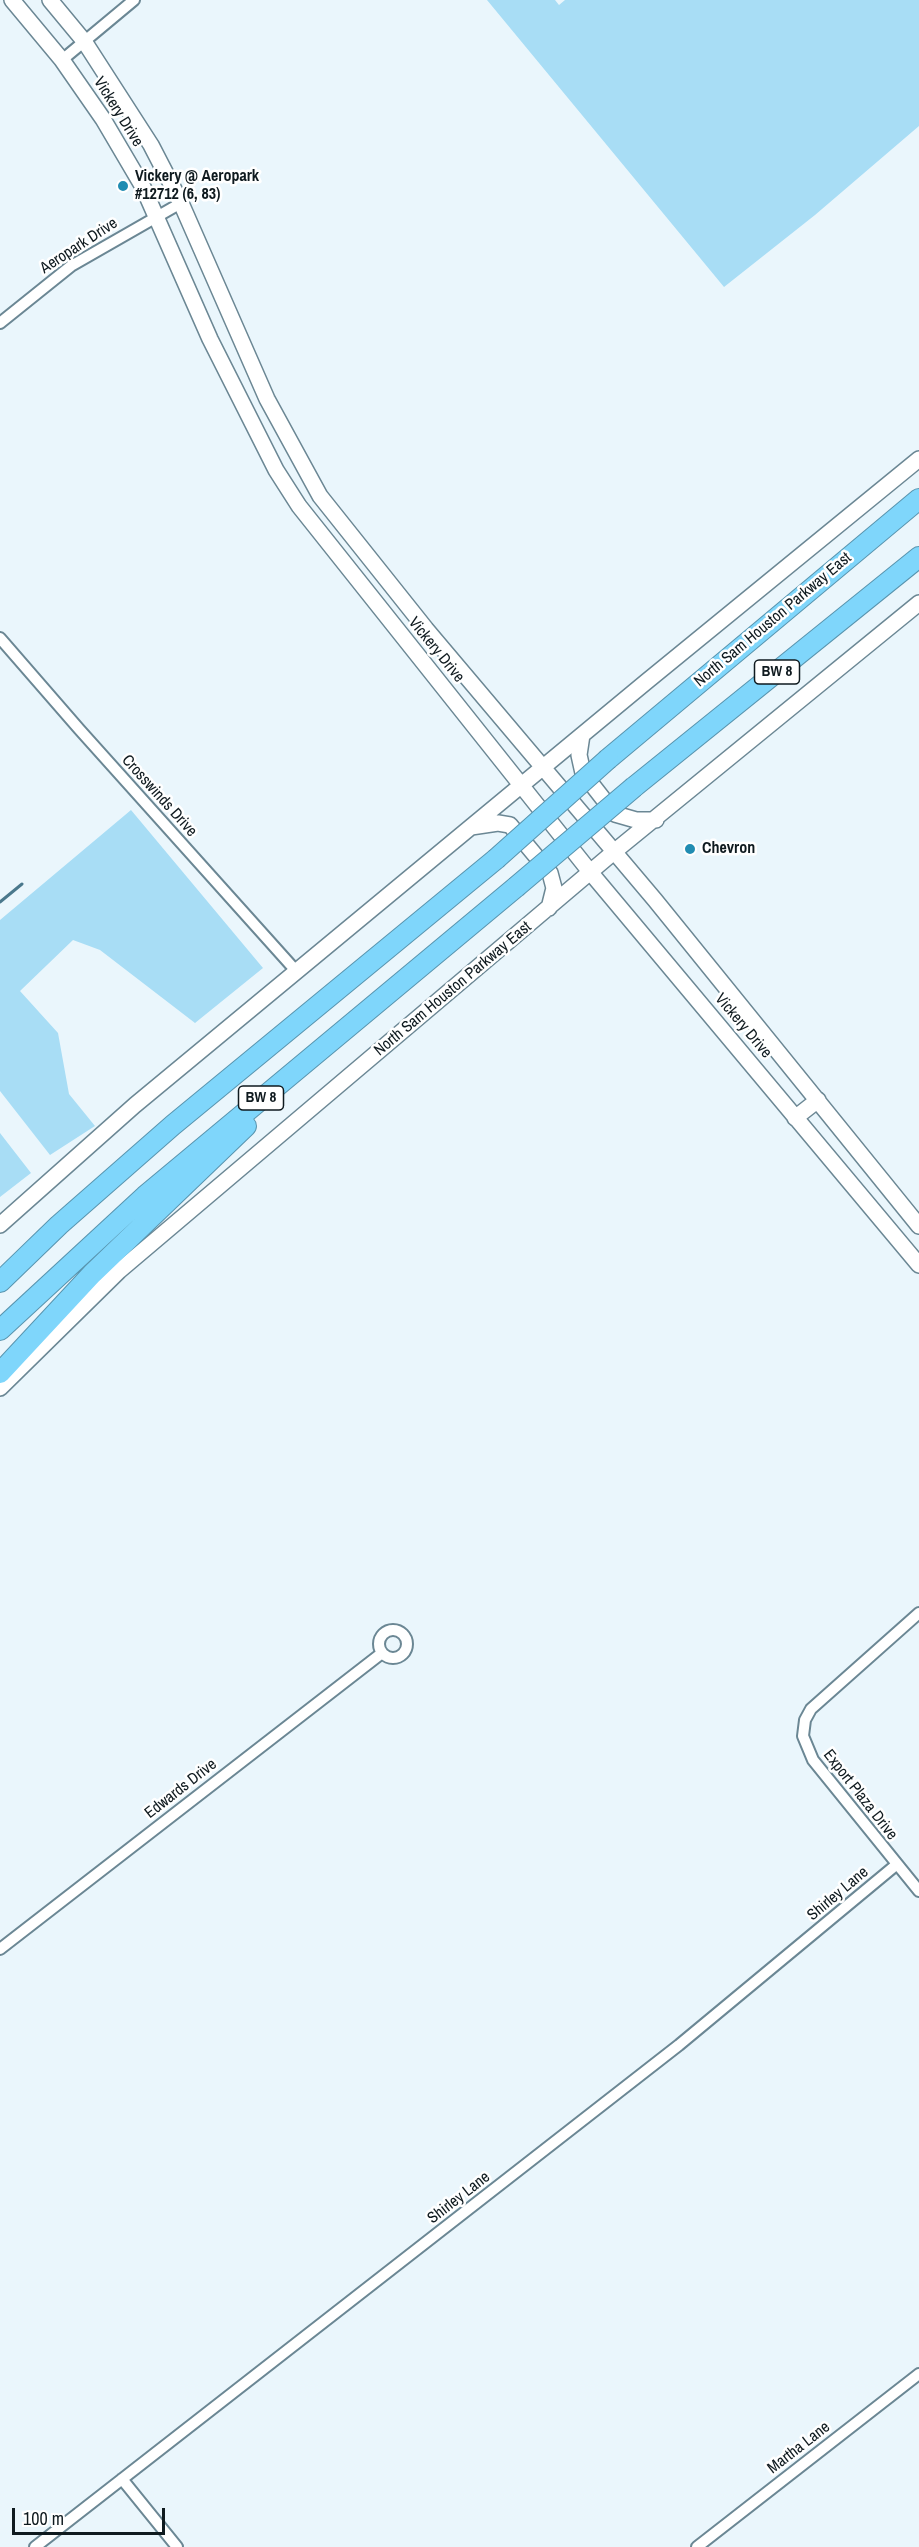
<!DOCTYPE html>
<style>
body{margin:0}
#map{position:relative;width:919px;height:2547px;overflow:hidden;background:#eaf6fc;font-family:"Archivo Narrow",sans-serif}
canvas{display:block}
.scale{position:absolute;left:12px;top:2508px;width:153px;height:27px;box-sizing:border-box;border:3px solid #0f1a1f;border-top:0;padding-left:8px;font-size:18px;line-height:21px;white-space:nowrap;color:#0f1a1f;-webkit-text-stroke:4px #fff;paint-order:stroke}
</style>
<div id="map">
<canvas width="919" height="2547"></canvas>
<div class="scale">100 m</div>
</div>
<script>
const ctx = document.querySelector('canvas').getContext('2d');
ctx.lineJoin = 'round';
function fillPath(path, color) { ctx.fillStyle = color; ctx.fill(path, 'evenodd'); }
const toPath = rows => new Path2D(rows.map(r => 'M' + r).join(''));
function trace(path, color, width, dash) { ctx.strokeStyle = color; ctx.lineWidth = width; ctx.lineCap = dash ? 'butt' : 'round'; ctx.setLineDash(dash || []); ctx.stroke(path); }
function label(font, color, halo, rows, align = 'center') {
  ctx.font = font + ' "Archivo Narrow",sans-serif'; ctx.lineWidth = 5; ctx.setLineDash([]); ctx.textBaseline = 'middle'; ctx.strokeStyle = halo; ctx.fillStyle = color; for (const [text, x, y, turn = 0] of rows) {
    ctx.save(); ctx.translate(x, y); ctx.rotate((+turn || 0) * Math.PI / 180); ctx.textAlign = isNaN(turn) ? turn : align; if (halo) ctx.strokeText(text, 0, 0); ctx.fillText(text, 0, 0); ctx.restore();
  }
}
const green = toPath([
 [487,0,555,0,559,5,565,0,919,0,919,126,815,215,724,287],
 [131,810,263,968,195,1023,100,950,73,940,20,991,58,1033,69,1094,95,1126,50,1155,0,1091,0,920],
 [0,1133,31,1173,0,1197]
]);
const stream = toPath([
 [0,902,22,884]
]);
const minor = toPath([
 [62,60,134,0],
 [0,323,71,266,181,203],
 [0,638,79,729,297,972],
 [919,1613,811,1709,805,1720,803,1736,813,1760,919,1891],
 '379 1644a14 14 0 1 1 28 0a14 14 0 1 1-28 0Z',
 [0,1949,382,1653],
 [122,2479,177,2547],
 [35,2547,679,2045,896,1865],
 [697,2547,919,2374]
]);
const secondary = toPath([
 [12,0,62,60,103,119,143,187,210,339,276,470,299,506,591,873,919,1265],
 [50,0,84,41,151,145,181,203,267,399,320,496,426,629,655,900,919,1226],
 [582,735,579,755,583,773,615,814,636,820,656,820],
 [471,827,498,823,510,825,550,873,554,888,549,908],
 [795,1118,818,1100],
 [0,1225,135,1105,646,682,919,459],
 [0,1388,119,1271,615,851,919,603]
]);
const motorway = toPath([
 [608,759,919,499],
 [634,787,919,557],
 [0,1282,59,1225,173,1125,496,859],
 [0,1330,145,1196,516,887],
 [0,1373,92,1274,246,1126]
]);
const motorwayBridge = toPath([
 [496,859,608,759],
 [516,887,634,787]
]);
const markers = [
 [123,186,6,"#208cb2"],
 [690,849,6,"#208cb2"]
];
const shields = [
 [777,672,45],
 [261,1098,45]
];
const shieldNames = [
 ["BW 8",777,672],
 ["BW 8",261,1098]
];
const streetNames = [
 ["Vickery Drive",118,112,58],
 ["Aeropark Drive",79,246,-33],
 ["North Sam Houston Parkway East",773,620,-40],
 ["Vickery Drive",436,650,51],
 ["Crosswinds Drive",159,796,48],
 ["North Sam Houston Parkway East",453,989,-40],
 ["Vickery Drive",743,1026,50],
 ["Edwards Drive",181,1789,-38],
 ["Export Plaza Drive",860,1795,52],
 ["Shirley Lane",838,1894,-40],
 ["Shirley Lane",459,2198,-38],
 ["Martha Lane",799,2448,-38]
];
const poiNames = [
 ["Vickery @ Aeropark",135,177],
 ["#12712 (6, 83)",135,195],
 ["Chevron",702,849]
];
fillPath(green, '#a8ddf5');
trace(stream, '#4a788c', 3);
trace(minor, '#6b8794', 14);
trace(secondary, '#6b8794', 18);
trace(motorway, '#5894ae', 22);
trace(minor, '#fff', 10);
trace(secondary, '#fff', 15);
trace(motorway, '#7fd6fb', 20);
trace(motorwayBridge, '#5894ae', 22, []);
trace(motorwayBridge, '#7fd6fb', 20);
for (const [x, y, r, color] of markers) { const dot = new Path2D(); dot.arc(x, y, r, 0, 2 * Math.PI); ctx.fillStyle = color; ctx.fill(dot); trace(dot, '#fff', 2); }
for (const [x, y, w] of shields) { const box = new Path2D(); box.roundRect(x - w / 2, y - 12, w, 24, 4.5); ctx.fillStyle = '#fff'; ctx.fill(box); trace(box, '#0f1a1f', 1.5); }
label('bold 15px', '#0f1a1f', null, shieldNames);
label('16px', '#0f1a1f', '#fff', streetNames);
label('bold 16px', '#0f1a1f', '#fff', poiNames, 'left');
</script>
